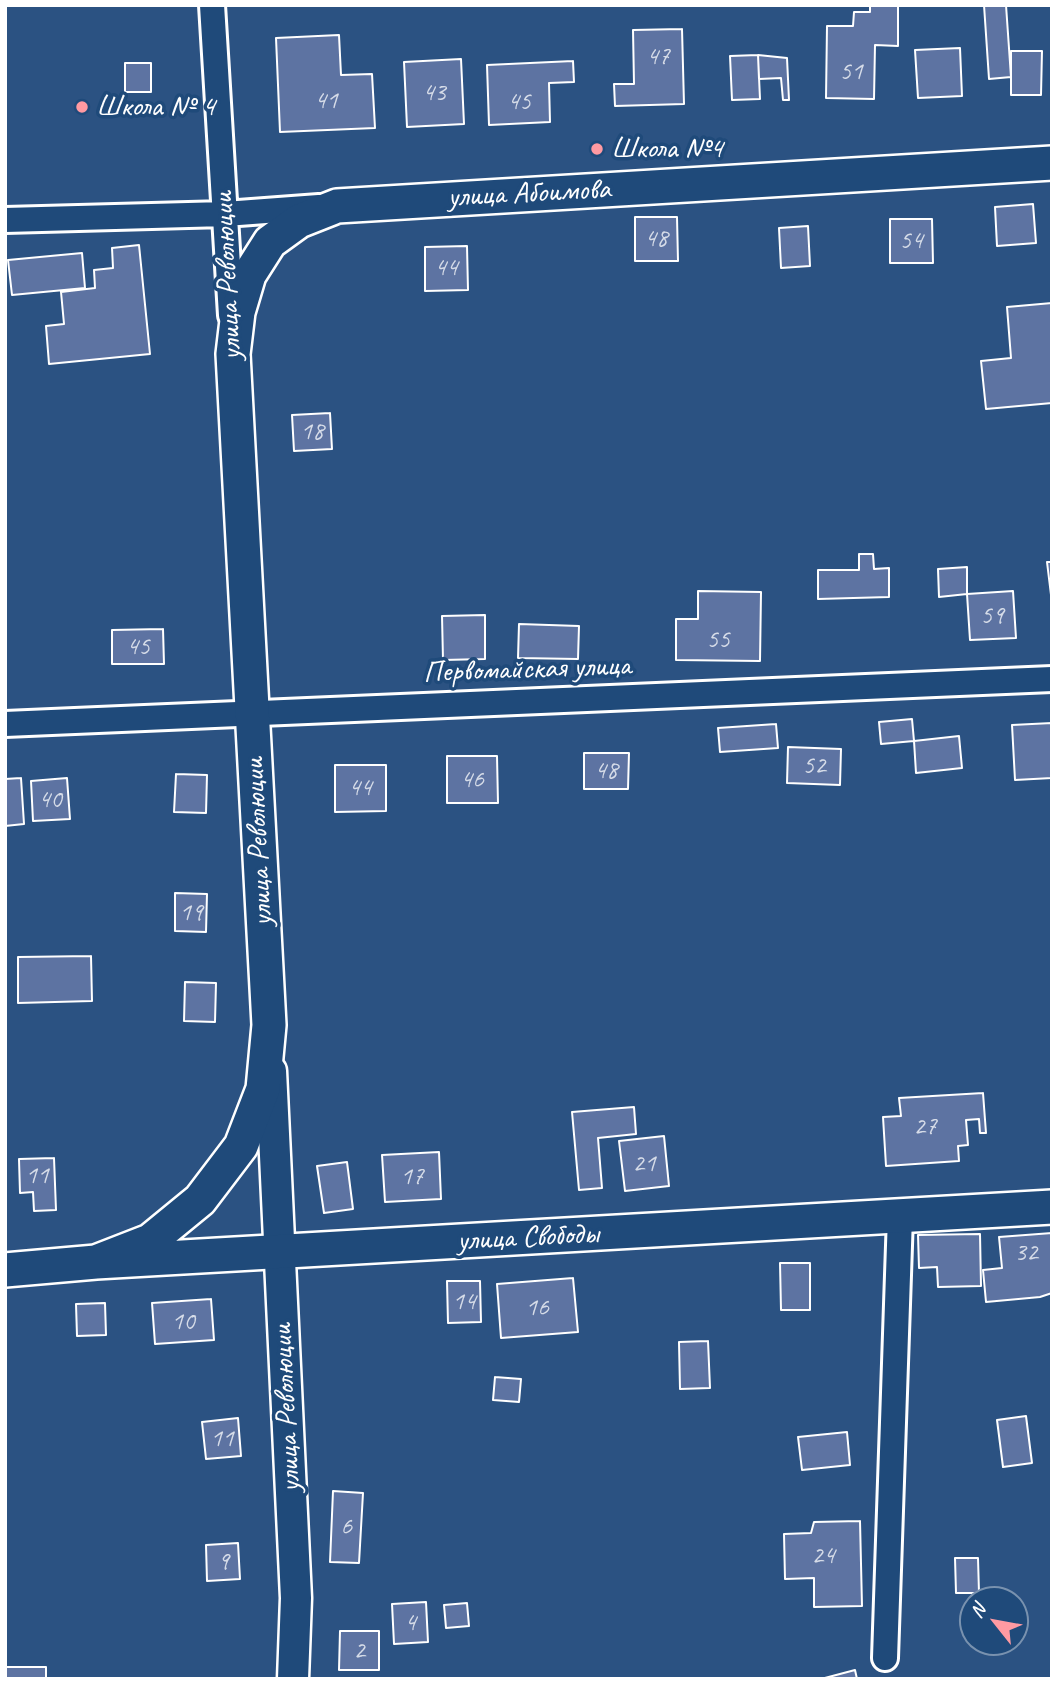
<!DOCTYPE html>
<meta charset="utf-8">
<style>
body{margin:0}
#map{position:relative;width:1057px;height:1684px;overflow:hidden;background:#2b5282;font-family:Caveat,sans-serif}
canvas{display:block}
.frame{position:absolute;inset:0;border:7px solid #fff;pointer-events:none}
.north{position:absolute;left:959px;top:1586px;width:70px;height:70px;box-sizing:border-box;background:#1f4a7a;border:2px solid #7992af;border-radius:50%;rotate:301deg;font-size:19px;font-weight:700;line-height:28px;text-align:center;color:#fff}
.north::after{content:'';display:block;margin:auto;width:24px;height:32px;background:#ff9aa2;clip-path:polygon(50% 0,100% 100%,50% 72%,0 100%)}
</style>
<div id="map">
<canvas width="1057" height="1684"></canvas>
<div class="frame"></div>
<div class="north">N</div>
</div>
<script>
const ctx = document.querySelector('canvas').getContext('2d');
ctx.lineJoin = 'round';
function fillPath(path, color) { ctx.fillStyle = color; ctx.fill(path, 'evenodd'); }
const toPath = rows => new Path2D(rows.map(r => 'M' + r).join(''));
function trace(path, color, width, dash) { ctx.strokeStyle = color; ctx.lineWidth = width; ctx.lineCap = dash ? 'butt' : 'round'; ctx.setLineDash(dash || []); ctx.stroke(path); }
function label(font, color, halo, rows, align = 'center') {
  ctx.font = font + ' Caveat,sans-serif'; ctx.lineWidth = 7; ctx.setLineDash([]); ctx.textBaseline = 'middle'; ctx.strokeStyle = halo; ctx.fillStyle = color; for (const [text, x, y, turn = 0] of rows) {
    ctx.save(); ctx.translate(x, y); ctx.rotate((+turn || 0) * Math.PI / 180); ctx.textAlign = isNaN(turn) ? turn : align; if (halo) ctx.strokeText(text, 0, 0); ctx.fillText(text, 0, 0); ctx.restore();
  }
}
const building = toPath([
 [870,5,898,5,898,46,875,45,874,99,826,98,827,26,853,26,854,12,870,12,870,5],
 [984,5,1006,5,1011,77,989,79,984,5],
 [682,29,684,104,615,106,614,84,634,84,633,30,682,29],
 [339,35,341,75,372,74,375,128,280,132,276,38,339,35],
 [960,48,962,96,918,98,915,50,960,48],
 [1011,51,1042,51,1041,95,1011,95,1011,51],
 [758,55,760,99,732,100,730,56,758,55],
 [758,55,787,58,789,100,783,100,781,78,759,79,758,55],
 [461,59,464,124,407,127,404,62,461,59],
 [573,61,574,82,549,83,550,122,489,125,487,65,573,61],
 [125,63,151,63,151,92,125,92,125,63],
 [1033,204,1036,243,997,246,995,207,1033,204],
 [635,217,677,217,678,261,635,261,635,217],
 [890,219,932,219,933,263,890,263,890,219],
 [808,226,810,266,781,268,779,228,808,226],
 [139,245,150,354,49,364,46,326,64,324,61,292,95,288,94,270,113,268,112,248,139,245],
 [467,246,468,290,425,291,425,247,467,246],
 [82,253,85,288,12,295,8,260,82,253],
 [1052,303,1052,403,986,409,981,361,1011,358,1007,307,1052,303],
 [330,413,332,449,294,451,292,415,330,413],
 [859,554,873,554,874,569,889,568,889,597,818,599,818,570,859,570,859,554],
 [1047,562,1052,562,1052,595,1051,595,1047,562],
 [967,567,967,594,939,597,938,569,967,567],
 [698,591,761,592,760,661,676,660,676,619,698,619,698,591],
 [1013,591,1016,638,970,640,967,594,1013,591],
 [485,615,485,659,443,660,442,616,485,615],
 [519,624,579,626,578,659,518,658,519,624],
 [163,629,164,664,112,664,112,630,163,629],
 [912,719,914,741,881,744,879,722,912,719],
 [1052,723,1052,778,1015,780,1012,725,1052,723],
 [776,724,778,748,720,752,718,728,776,724],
 [959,736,962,768,916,773,914,741,959,736],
 [788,747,841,749,840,785,787,783,788,747],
 [584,753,629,753,628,789,584,789,584,753],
 [447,756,497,756,498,803,447,803,447,756],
 [335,765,386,765,386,811,335,812,335,765],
 [176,774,207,775,206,813,174,812,176,774],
 [21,778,24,824,5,826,5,779,21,778],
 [67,778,70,819,33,821,31,781,67,778],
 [175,893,207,894,206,932,175,931,175,893],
 [91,956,92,1001,18,1003,18,957,91,956],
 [185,982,216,983,215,1022,184,1021,185,982],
 [983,1093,986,1133,980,1133,979,1119,966,1120,968,1145,958,1146,959,1161,886,1166,883,1117,901,1116,899,1098,983,1093],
 [634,1107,636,1134,598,1138,602,1188,579,1190,572,1112,634,1107],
 [664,1136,669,1186,625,1191,619,1141,664,1136],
 [439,1152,441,1199,385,1202,382,1155,439,1152],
 [54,1158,56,1210,34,1211,33,1192,20,1193,19,1159,54,1158],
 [347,1162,353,1209,324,1213,317,1166,347,1162],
 [1052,1233,1052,1293,1040,1297,986,1302,983,1270,1002,1268,999,1237,1052,1233],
 [980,1234,981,1286,938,1287,937,1267,919,1268,918,1235,980,1234],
 [780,1263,810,1263,810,1310,781,1310,780,1263],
 [573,1278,578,1332,501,1338,497,1284,573,1278],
 [447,1281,480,1281,481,1322,448,1323,447,1281],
 [211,1299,214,1340,155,1344,152,1303,211,1299],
 [105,1303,106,1335,77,1336,76,1304,105,1303],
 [708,1341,710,1388,680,1389,679,1342,708,1341],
 [495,1377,521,1379,519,1402,493,1400,495,1377],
 [1026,1416,1032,1463,1003,1467,997,1420,1026,1416],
 [238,1418,241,1456,206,1459,202,1422,238,1418],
 [847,1432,850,1465,802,1470,798,1437,847,1432],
 [333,1491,363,1493,359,1563,330,1562,333,1491],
 [860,1521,862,1606,814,1607,814,1578,785,1579,784,1534,811,1533,814,1522,860,1521],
 [238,1543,240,1579,207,1581,206,1545,238,1543],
 [955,1558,978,1558,979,1593,956,1593,955,1558],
 [426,1602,428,1642,394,1644,392,1604,426,1602],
 [467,1603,469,1626,446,1628,444,1605,467,1603],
 [340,1631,379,1631,379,1670,339,1670,340,1631],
 [5,1667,46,1667,46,1679,5,1679,5,1667],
 [855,1670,857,1679,821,1679,855,1670]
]);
const minor = toPath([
 [212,5,231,315],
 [5,220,225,214,319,207],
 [5,724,1052,679],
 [885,1658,900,1216]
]);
const tertiary = toPath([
 [271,1071,296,1598,293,1679]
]);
const secondary = toPath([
 [96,1262,150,1241,200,1200,241,1146,263,1089,269,1025,233,354,238,312,249,275,270,242,299,221,337,206,1052,163],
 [5,1270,96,1262,1052,1207]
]);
const markers = [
 [82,107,7,"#ff9aa2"],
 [597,149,7,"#ff9aa2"]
];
const numberNames = [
 ["47",658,57],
 ["51",851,72],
 ["43",434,93],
 ["41",326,101],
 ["45",519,102],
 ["48",656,239],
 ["54",911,241],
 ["44",446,268],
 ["18",312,432],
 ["59",992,616],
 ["55",718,640],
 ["45",138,647],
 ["52",814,766],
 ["48",606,771],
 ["46",472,780],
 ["44",360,788],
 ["40",50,800],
 ["19",191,913],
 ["27",925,1127],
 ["21",644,1164],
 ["11",37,1176],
 ["17",412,1177],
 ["32",1026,1253],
 ["14",464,1302],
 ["16",537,1308],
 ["10",183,1322],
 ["11",222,1439],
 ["6",346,1527],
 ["24",823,1556],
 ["9",223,1562],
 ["4",410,1623],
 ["2",359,1651]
];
const poiNames = [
 ["Школа № 4",96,107],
 ["Школа №4",611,149]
];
const streetNames = [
 ["улица Абоимова",529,194,-3],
 ["улица Революции",228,276,-93],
 ["Первомайская улица",527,670,-2],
 ["улица Революции",259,842,-93],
 ["улица Свободы",528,1238,-3],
 ["улица Революции",287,1408,-93]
];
fillPath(building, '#5d73a2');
trace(building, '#fff', 2);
trace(minor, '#fff', 30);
trace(tertiary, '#fff', 35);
trace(secondary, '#fff', 38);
trace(minor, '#1f4a7a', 24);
trace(tertiary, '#1f4a7a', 30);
trace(secondary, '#1f4a7a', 33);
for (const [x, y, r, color] of markers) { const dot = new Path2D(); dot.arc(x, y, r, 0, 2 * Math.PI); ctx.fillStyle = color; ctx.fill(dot); trace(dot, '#1f4a7a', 2.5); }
label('26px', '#d6dce8', null, numberNames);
label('30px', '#fff', '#1f4a7a', poiNames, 'left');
label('30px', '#fff', '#1f4a7a', streetNames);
</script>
